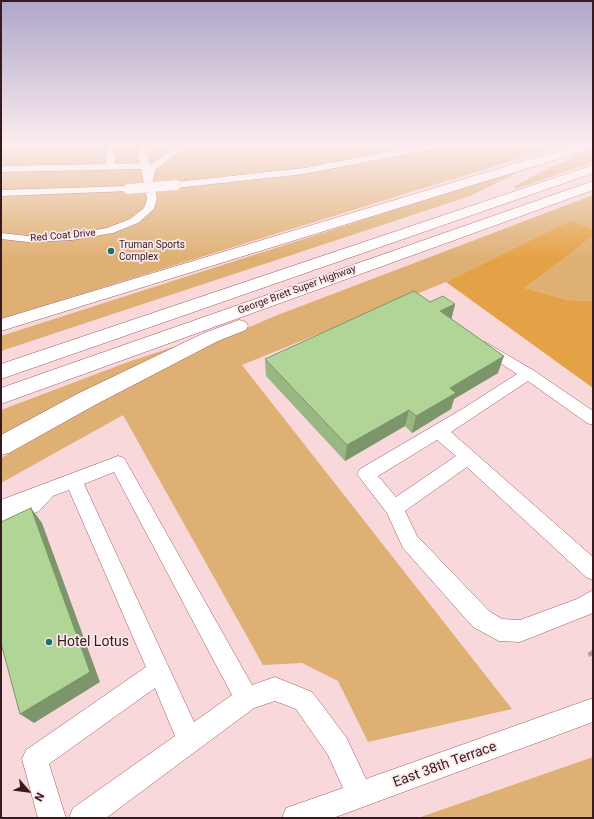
<!DOCTYPE html>
<style>
body{margin:0}
#map{position:relative;width:594px;height:819px;overflow:hidden;background:#f8d8da;font-family:Roboto,sans-serif}
canvas{display:block}
.frame{position:absolute;inset:0;border:2px solid #371a1e;pointer-events:none}
.north{position:absolute;left:8px;top:771px;width:40px;height:40px;-webkit-text-stroke:3px #fae9eb;paint-order:stroke;rotate:118deg;font-size:11px;font-weight:700;line-height:16px;text-align:center;color:#371a1e}
.north::after{content:'';display:block;margin:auto;width:14px;height:18px;background:#371a1e;clip-path:polygon(50% 0,100% 100%,50% 72%,0 100%)}
</style>
<div id="map">
<canvas width="594" height="819"></canvas>
<div class="frame"></div>
<div class="north">N</div>
</div>
<script>
const ctx = document.querySelector('canvas').getContext('2d');
ctx.lineJoin = 'round';
function fillPath(path, color) { ctx.fillStyle = color; ctx.fill(path, 'evenodd'); }
const toPath = rows => new Path2D(rows.map(r => 'M' + r).join(''));
function trace(path, color, width, dash) { ctx.strokeStyle = color; ctx.lineWidth = width; ctx.lineCap = dash ? 'butt' : 'round'; ctx.setLineDash(dash || []); ctx.stroke(path); }
function label(font, color, halo, rows, align = 'center') {
  ctx.font = font + ' Roboto,sans-serif'; ctx.lineWidth = 3.5; ctx.setLineDash([]); ctx.textBaseline = 'middle'; ctx.strokeStyle = halo; ctx.fillStyle = color; for (const [text, x, y, turn = 0] of rows) {
    ctx.save(); ctx.translate(x, y); ctx.rotate((+turn || 0) * Math.PI / 180); ctx.textAlign = isNaN(turn) ? turn : align; if (halo) ctx.strokeText(text, 0, 0); ctx.fillText(text, 0, 0); ctx.restore();
  }
}
const green = toPath([
 [1,144,566,144,1,319],
 [593,149,593,162,516,189,513,187,543,171],
 [522,169,509,177,470,196,1,351,1,336],
 [593,195,593,229,571,220,446,282,242,365,512,709,368,742,338,681,302,663,263,665,123,415,1,483,1,458,180,357,275,316],
 [593,236,593,301,568,300,525,288],
 [176,346,1,436,1,410,128,362],
 [593,757,593,818,418,818]
]);
const forest = toPath([
 [571,220,593,229,593,236,525,288,568,300,593,301,593,388,446,282]
]);
const path = toPath([
 [593,652,590,654,593,659]
]);
const minor = toPath([
 [106,144,114,144,115,164,140,163,137,144,145,144,150,165,180,144,190,144,156,169,153,179,157,199,154,209,138,223,113,233,72,240,28,242,1,239,1,233,28,236,72,234,107,228,130,219,144,208,147,199,141,169,1,172,1,166,106,164,106,144],
 [429,144,447,144,443,147,304,174,176,188,171,185,176,182,304,168,429,144],
 [128,186,131,187,133,189,131,191,1,196,1,190,128,186],
 [485,342,533,370,593,411,593,425,587,423,528,381,451,432,593,557,593,580,586,577,467,467,405,511,417,536,489,611,502,619,520,620,577,599,593,590,593,613,520,642,499,641,473,627,403,548,387,513,357,474,360,469,464,408,517,374,480,350,478,347,480,344,485,342],
 [437,440,456,456,396,497,378,476,437,440],
 [118,456,124,458,252,685,275,677,312,692,346,737,366,779,593,698,593,722,333,818,282,818,286,808,343,788,328,755,296,709,275,701,254,708,106,818,69,818,73,808,175,736,155,688,49,764,66,818,38,818,22,759,26,750,146,667,69,490,53,496,39,511,1,528,1,500,118,456],
 [114,472,232,695,194,722,84,484,114,472]
]);
const highway = toPath([
 [580,144,593,144,593,148,1,331,1,319,580,144],
 [593,165,593,173,1,379,1,364,593,165],
 [593,181,593,190,1,404,1,388,593,181],
 [239,320,246,322,248,326,246,330,218,341,93,406,9,453,1,455,1,435,77,394,204,333,239,320]
]);
const minorBridge = toPath([
 [128,189,176,185]
]);
const wall = toPath([
 [225,144,255,144,247,145,225,145],
 [430,302,455,304,451,319,498,373,454,399,451,409,412,433,405,426,345,461,266,376,265,359]
]);
const shadedWall = toPath([
 [455,304,451,321,440,311],
 [504,356,498,373,454,399,451,409,412,433,416,416,450,388],
 [409,410,405,426,345,461,347,445],
 [31,508,42,523,100,682,34,723,20,714]
]);
const building = toPath([
 [414,291,430,302,443,296,455,304,440,311,504,356,450,388,456,393,416,416,409,410,347,445,265,359,414,291],
 [31,508,90,672,20,714,1,643,1,522,31,508]
]);
const markers = [
 [111,251,4,"#216d6b"],
 [49,642,4,"#216d6b"]
];
const farStreetnames = [
 ["Red Coat Drive",63,236,-5],
 ["George Brett Super Highway",297,290,-20]
];
const farPoinames = [
 ["Truman Sports",119,245],
 ["Complex",119,257]
];
const nearPoinames = [
 ["Hotel Lotus",57,642]
];
const nearStreetnames = [
 ["East 38th Terrace",445,765,-20]
];
fillPath(green, '#dfb073');
fillPath(forest, '#e4a246');
trace(minor, '#9d5861', 1);
trace(highway, '#9d5861', 1);
trace(path, '#b8999c', 4, [6, 3]);
fillPath(minor, '#fff');
fillPath(highway, '#fff');
trace(minorBridge, '#9d5861', 10, []);
trace(minorBridge, '#fff', 10);
fillPath(wall, '#98b782');
fillPath(shadedWall, '#7c956a');
fillPath(building, '#b1d597');
trace(building, '#7c956a', 1);
const sky = ctx.createLinearGradient(0, 0, 0, 259);
sky.addColorStop(0, '#afa5ca');
sky.addColorStop(0.56, '#fcedee');
sky.addColorStop(1, '#fcedee00');
ctx.fillStyle = sky;
ctx.fillRect(0, 0, 594, 259);
for (const [x, y, r, color] of markers) { const dot = new Path2D(); dot.arc(x, y, r, 0, 2 * Math.PI); ctx.fillStyle = color; ctx.fill(dot); trace(dot, '#fae9eb', 1.5); }
label('10px', '#371a1e', '#fae9eb', farStreetnames);
label('10px', '#371a1e', '#fae9eb', farPoinames, 'left');
label('14px', '#371a1e', '#fae9eb', nearPoinames, 'left');
label('14px', '#371a1e', '#fae9eb', nearStreetnames);
</script>
